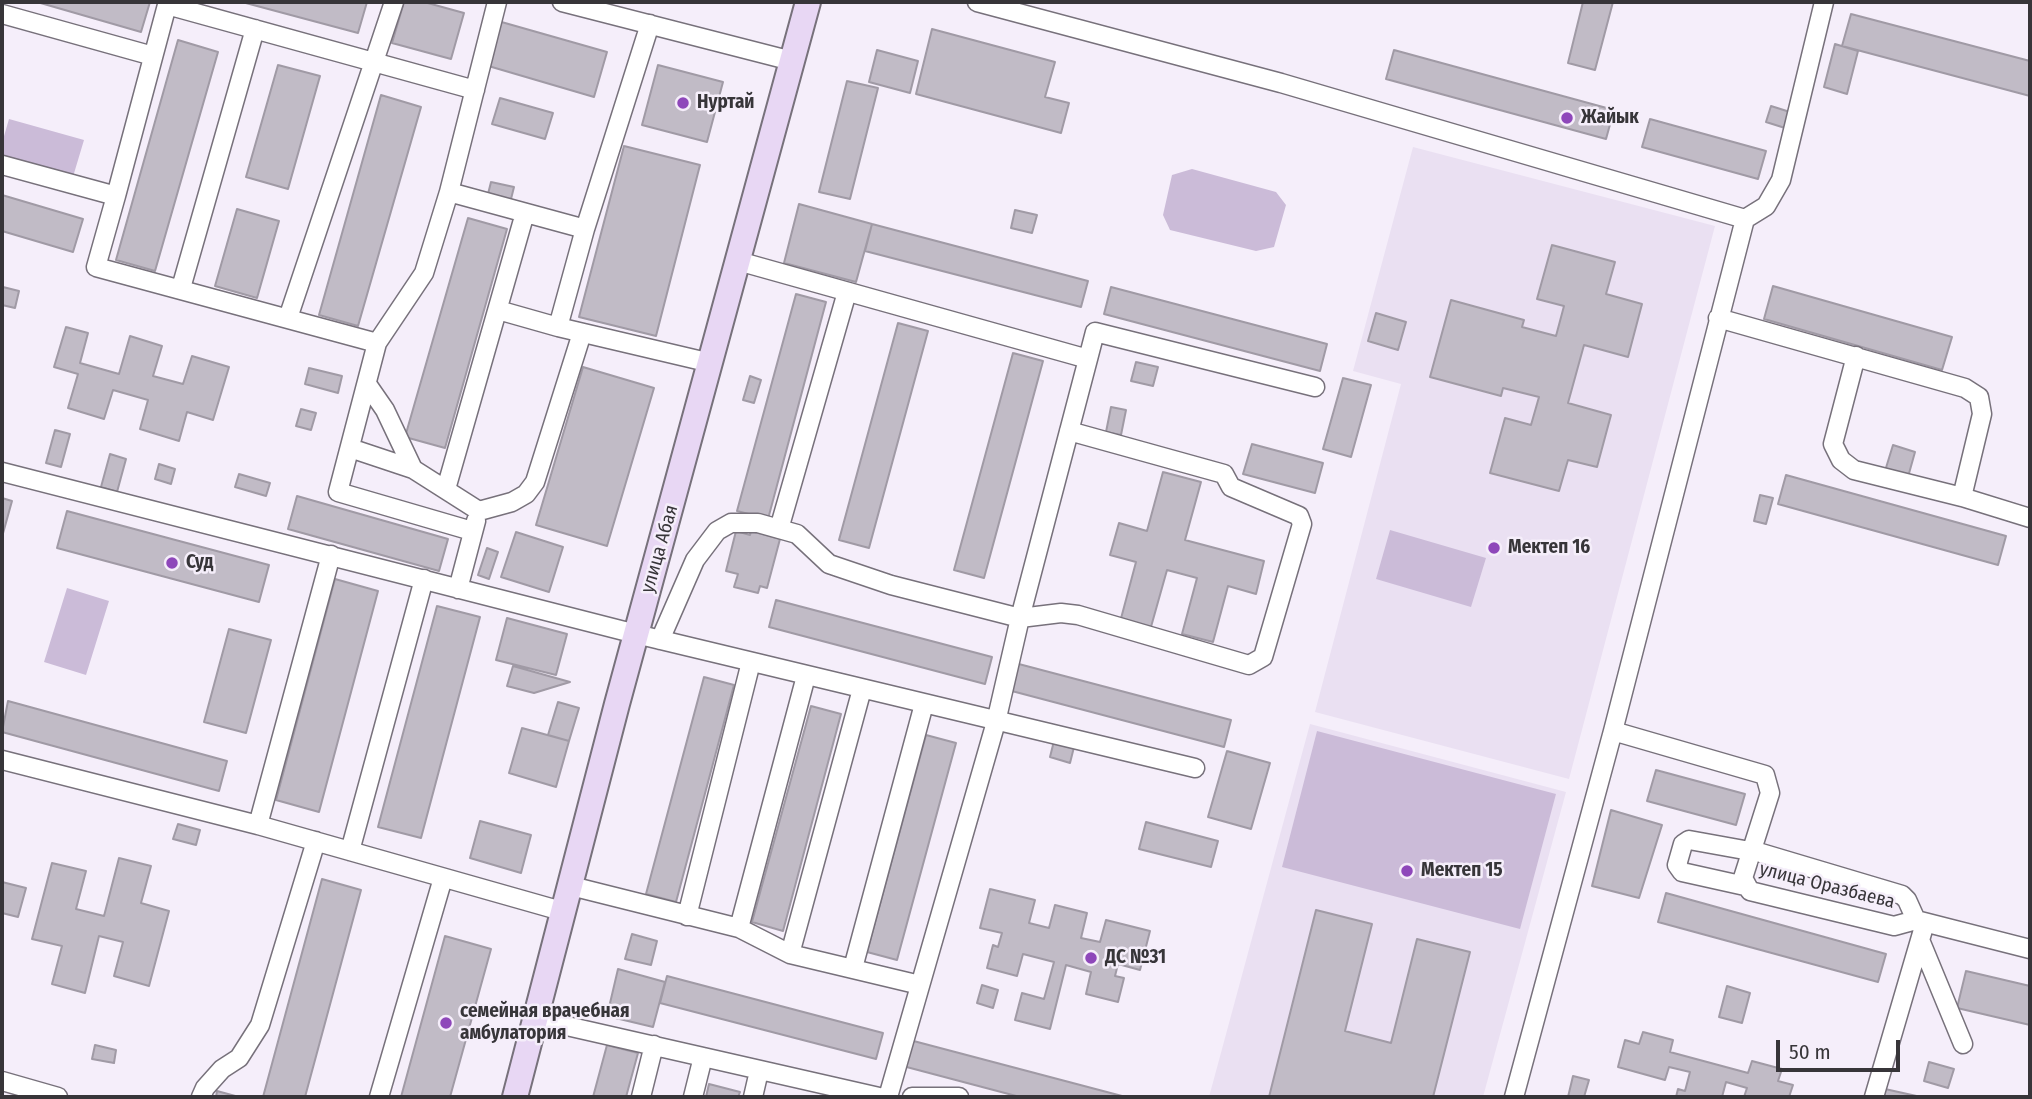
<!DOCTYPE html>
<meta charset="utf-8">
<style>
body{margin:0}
#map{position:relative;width:2032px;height:1099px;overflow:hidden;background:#f5eefa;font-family:"Fira Sans Condensed",sans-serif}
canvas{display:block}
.frame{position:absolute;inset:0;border:4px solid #373539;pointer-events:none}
.scale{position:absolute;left:1776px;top:1040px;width:124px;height:32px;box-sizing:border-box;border:4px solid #373539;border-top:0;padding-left:9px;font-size:21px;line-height:24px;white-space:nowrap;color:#373539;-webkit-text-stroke:5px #f5eefa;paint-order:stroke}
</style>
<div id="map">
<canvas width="2032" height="1099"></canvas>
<div class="frame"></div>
<div class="scale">50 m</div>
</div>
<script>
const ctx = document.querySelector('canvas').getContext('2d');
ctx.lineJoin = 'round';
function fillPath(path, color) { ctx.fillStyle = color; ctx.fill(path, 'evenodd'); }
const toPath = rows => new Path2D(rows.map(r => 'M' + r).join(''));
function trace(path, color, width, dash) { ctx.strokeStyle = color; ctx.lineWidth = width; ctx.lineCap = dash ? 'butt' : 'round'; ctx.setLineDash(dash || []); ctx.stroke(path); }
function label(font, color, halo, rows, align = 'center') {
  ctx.font = font + ' "Fira Sans Condensed",sans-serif'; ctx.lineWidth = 5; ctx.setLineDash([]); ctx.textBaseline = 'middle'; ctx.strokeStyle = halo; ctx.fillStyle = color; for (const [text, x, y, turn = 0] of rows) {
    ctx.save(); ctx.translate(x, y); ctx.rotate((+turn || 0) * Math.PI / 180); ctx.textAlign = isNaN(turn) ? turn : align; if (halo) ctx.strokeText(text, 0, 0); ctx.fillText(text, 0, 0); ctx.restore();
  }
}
const built = toPath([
 [1413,147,1715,226,1569,779,1315,712,1401,384,1353,371],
 [1310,724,1566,792,1483,1097,1209,1097]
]);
const green = toPath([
 [9,119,84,140,72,180,2,160,2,143],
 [1192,169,1276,192,1286,205,1274,247,1256,251,1170,230,1163,215,1172,175],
 [1390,530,1486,558,1471,607,1376,579],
 [67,588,109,601,86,675,44,662],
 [1317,731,1556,794,1520,929,1282,867]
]);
const building = toPath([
 [37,2,150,2,141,32,37,2],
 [242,2,367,2,358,33,242,2],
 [404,2,424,2,464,13,451,59,392,43,404,2],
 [1583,2,1613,2,1595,70,1568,63,1583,2],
 [1851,14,2030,61,2030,96,1842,46,1851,14],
 [498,21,607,52,594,97,485,65,498,21],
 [932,29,1055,62,1045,97,1069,103,1061,133,916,94,932,29],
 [178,40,218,52,155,271,116,260,178,40],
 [1835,44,1858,51,1847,94,1824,87,1835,44],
 [877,50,918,61,910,93,869,82,877,50],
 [1394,50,1614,110,1606,139,1386,79,1394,50],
 [278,65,320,76,288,189,246,177,278,65],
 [658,65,723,82,707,142,642,125,658,65],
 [847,81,878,88,850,199,819,192,847,81],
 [381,95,421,107,358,326,319,315,381,95],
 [500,98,553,113,545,139,492,124,500,98],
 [1771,106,1790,112,1785,128,1766,122,1771,106],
 [1650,119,1766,151,1758,179,1642,147,1650,119],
 [624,146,700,165,656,336,579,317,624,146],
 [491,182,514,187,510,203,487,198,491,182],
 [2,195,83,219,73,252,2,231,2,195],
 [799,204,872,224,856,282,784,263,799,204],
 [237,209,279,221,257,298,215,286,237,209],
 [1015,210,1037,215,1032,233,1011,228,1015,210],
 [468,218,507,229,445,448,405,437,468,218],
 [872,224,1088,281,1081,307,865,251,872,224],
 [1552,245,1615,262,1606,294,1642,304,1628,357,1584,345,1568,403,1611,415,1597,467,1568,460,1559,491,1490,473,1505,418,1531,425,1539,397,1503,388,1501,396,1430,377,1451,300,1524,320,1522,327,1556,336,1564,306,1537,299,1552,245],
 [1773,286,1952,337,1942,370,1764,319,1773,286],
 [3,287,19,291,15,308,2,305,3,287],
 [1111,287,1327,344,1320,371,1104,314,1111,287],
 [796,294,826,302,768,519,737,511,796,294],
 [1376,313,1406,322,1398,350,1368,341,1376,313],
 [898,323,928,331,869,548,839,540,898,323],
 [66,327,88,333,80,363,119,374,130,336,162,346,153,376,183,384,192,356,229,367,213,420,187,412,179,441,140,429,148,400,113,390,104,419,68,408,78,374,54,367,66,327],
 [1013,353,1043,361,984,578,954,570,1013,353],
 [1136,362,1158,367,1153,386,1131,381,1136,362],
 [583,367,654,388,607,546,536,525,583,367],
 [309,368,342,376,338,393,305,384,309,368],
 [750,376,761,380,754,403,743,400,750,376],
 [1343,378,1371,385,1351,457,1323,449,1343,378],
 [1111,407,1126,410,1121,435,1106,432,1111,407],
 [301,409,316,413,311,430,296,426,301,409],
 [55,430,70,434,61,467,46,463,55,430],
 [1252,444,1323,463,1315,493,1243,474,1252,444],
 [1893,445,1915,452,1908,477,1885,471,1893,445],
 [110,454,126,459,117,492,101,487,110,454],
 [159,464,175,469,171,484,155,479,159,464],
 [1163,472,1201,482,1185,540,1264,561,1256,594,1228,586,1213,642,1182,634,1197,578,1167,570,1149,634,1119,626,1136,562,1110,555,1119,523,1147,531,1163,472],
 [239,474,270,483,266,496,235,487,239,474],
 [1786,475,2006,536,1998,565,1778,504,1786,475],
 [1760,495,1773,498,1766,524,1754,521,1760,495],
 [297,496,448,539,439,571,288,529,297,496],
 [2,498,12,501,2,537,2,498],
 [67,511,269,565,259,602,57,548,67,511],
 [736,531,750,535,751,531,780,539,767,588,760,586,758,593,734,587,738,574,726,571,736,531],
 [516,532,563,547,549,592,501,577,516,532],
 [487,548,498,552,489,579,478,575,487,548],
 [335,579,378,591,319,812,276,800,335,579],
 [776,600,992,657,985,684,769,627,776,600],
 [437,606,480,617,421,838,378,827,437,606],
 [507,618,567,634,556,675,496,660,507,618],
 [229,629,271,640,246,733,204,722,229,629],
 [1015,663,1231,720,1224,747,1008,690,1015,663],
 [513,666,570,682,534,693,507,686,513,666],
 [704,677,734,685,676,902,646,894,704,677],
 [8,701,227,761,219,791,2,732,8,701],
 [558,702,579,708,569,741,548,735,558,702],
 [811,706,841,714,783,931,752,922,811,706],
 [522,728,569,741,556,787,509,773,522,728],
 [926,735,956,743,897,960,867,952,926,735],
 [1054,741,1074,747,1070,763,1050,757,1054,741],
 [1227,751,1270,763,1251,829,1208,817,1227,751],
 [1656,770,1745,794,1736,825,1647,801,1656,770],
 [1611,810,1662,825,1639,898,1592,886,1611,810],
 [480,821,531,835,521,873,470,858,480,821],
 [1146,822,1218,841,1211,867,1139,849,1146,822],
 [178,824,200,830,196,845,173,839,178,824],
 [119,858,151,866,141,903,169,911,149,986,114,976,123,942,99,936,85,993,52,984,62,946,32,939,52,863,86,871,76,909,104,916,119,858],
 [322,879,361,890,305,1097,263,1097,322,879],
 [2,882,26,888,18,917,2,913,2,882],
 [990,889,1035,900,1029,923,1049,928,1055,905,1087,913,1081,938,1100,942,1106,920,1150,931,1140,970,1118,964,1115,976,1124,978,1118,1002,1086,994,1091,972,1066,965,1050,1029,1015,1020,1022,993,1044,999,1054,962,1023,954,1017,976,987,968,993,945,998,947,1002,933,980,928,990,889],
 [1666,893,1886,954,1878,982,1658,922,1666,893],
 [1316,910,1372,924,1345,1031,1391,1043,1417,939,1470,952,1433,1097,1269,1097,1316,910],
 [632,934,657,941,651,965,625,959,632,934],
 [445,936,491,949,450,1097,401,1097,445,936],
 [618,969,665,982,653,1027,607,1016,618,969],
 [1966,971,2030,986,2030,1025,1957,1008,1966,971],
 [667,976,883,1033,876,1059,660,1003,667,976],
 [982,985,998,990,993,1008,977,1003,982,985],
 [1727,986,1750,993,1742,1023,1719,1017,1727,986],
 [1643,1032,1673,1040,1670,1052,1748,1073,1752,1061,1782,1069,1778,1081,1793,1085,1789,1097,1744,1097,1747,1088,1726,1082,1722,1097,1676,1097,1678,1089,1685,1091,1690,1072,1669,1067,1665,1080,1618,1067,1625,1040,1639,1044,1643,1032],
 [906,1039,1122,1096,1121,1097,1020,1097,899,1065,906,1039],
 [95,1045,116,1050,114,1063,92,1059,95,1045],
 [607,1045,638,1053,626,1097,593,1097,607,1045],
 [1929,1062,1954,1069,1948,1088,1924,1081,1929,1062],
 [1573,1076,1589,1080,1584,1097,1568,1097,1573,1076],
 [709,1084,740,1092,738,1097,706,1097,709,1084],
 [1885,1089,1921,1097,1883,1097,1885,1089],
 [217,1091,239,1097,216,1097,217,1091]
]);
const street = toPath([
 [168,2,167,5,475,90],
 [497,2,449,192,585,229,558,327,711,363],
 [562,2,792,61],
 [977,2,1281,83,1745,219,1613,731,1514,1097],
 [2,14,153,56],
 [2,165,116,196,167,5],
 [449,192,424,273,377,343,338,492,472,531],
 [116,196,96,267,377,343],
 [1745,219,1766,206,1781,180,1824,2],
 [585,229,650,24],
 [181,288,255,29],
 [498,310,558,327],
 [288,318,394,2],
 [1718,318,1965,388,1979,397,1982,414,1962,497,2030,518],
 [1856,356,1833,444,1841,460,1854,470,1962,497],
 [1088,359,1095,332,1315,387],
 [367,384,385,410,413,469],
 [350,448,413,469,479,511,512,502,526,494,535,482,582,333],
 [2,472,636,634,1195,768],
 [446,489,525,213],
 [779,529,847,292],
 [458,589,476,521],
 [660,640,695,560,717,531,731,523,758,523,797,534,829,564,891,585,1020,618,1088,359,738,261],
 [1613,731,1765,775,1770,793,1743,878,1750,891,1894,926,1916,920,2030,949],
 [2,760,258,825,565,912],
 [258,825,331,555],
 [350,851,424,579],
 [571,886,739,928,790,954,920,985],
 [1745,886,1682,872,1677,865,1683,844,1689,840,1761,853,1902,895,1907,900,1916,920],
 [687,916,751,662],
 [739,928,806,676],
 [1920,940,1963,1044],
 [790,954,862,689],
 [853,968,924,704],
 [536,1019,879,1097],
 [2,1081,58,1097],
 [201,1097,205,1088,222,1069,239,1058,260,1025,316,841],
 [379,1097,443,878],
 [641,1097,654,1045],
 [693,1097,703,1057],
 [753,1097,759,1071],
 [888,1097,996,722,1020,618,1061,613,1078,615,1249,665,1263,657,1302,524,1299,516,1231,487,1224,474,1069,431],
 [912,1097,959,1097],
 [1874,1097,1925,923]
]);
const secondary = toPath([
 [515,1097,617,704,808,2]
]);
const markers = [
 [683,103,7,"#8e47ba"],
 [1567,118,7,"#8e47ba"],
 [1494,548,7,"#8e47ba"],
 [172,563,7,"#8e47ba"],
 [1407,871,7,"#8e47ba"],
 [1091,958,7,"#8e47ba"],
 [446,1023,7,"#8e47ba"]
];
const poiNames = [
 ["Нуртай",697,103],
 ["Жайык",1581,118],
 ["Мектеп 16",1508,548],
 ["Суд",186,563],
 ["Мектеп 15",1421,871],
 ["ДС №31",1105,958],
 ["семейная врачебная",460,1012],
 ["амбулатория",460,1034]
];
const streetNames = [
 ["улица Абая",660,549,-74],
 ["улица Оразбаева",1827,886,14]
];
fillPath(built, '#eae0f2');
fillPath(green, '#cbbbd8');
fillPath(building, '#c1bbc6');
trace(building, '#a09aa5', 2);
trace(street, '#77717b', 21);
trace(secondary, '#77717b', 28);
trace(street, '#fff', 18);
trace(secondary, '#e8d7f4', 24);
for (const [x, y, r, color] of markers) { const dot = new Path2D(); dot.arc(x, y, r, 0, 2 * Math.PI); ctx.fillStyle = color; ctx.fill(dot); trace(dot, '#f5eefa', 2.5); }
label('bold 19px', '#373539', '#f5eefa', poiNames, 'left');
label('19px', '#373539', '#f5eefa', streetNames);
</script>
